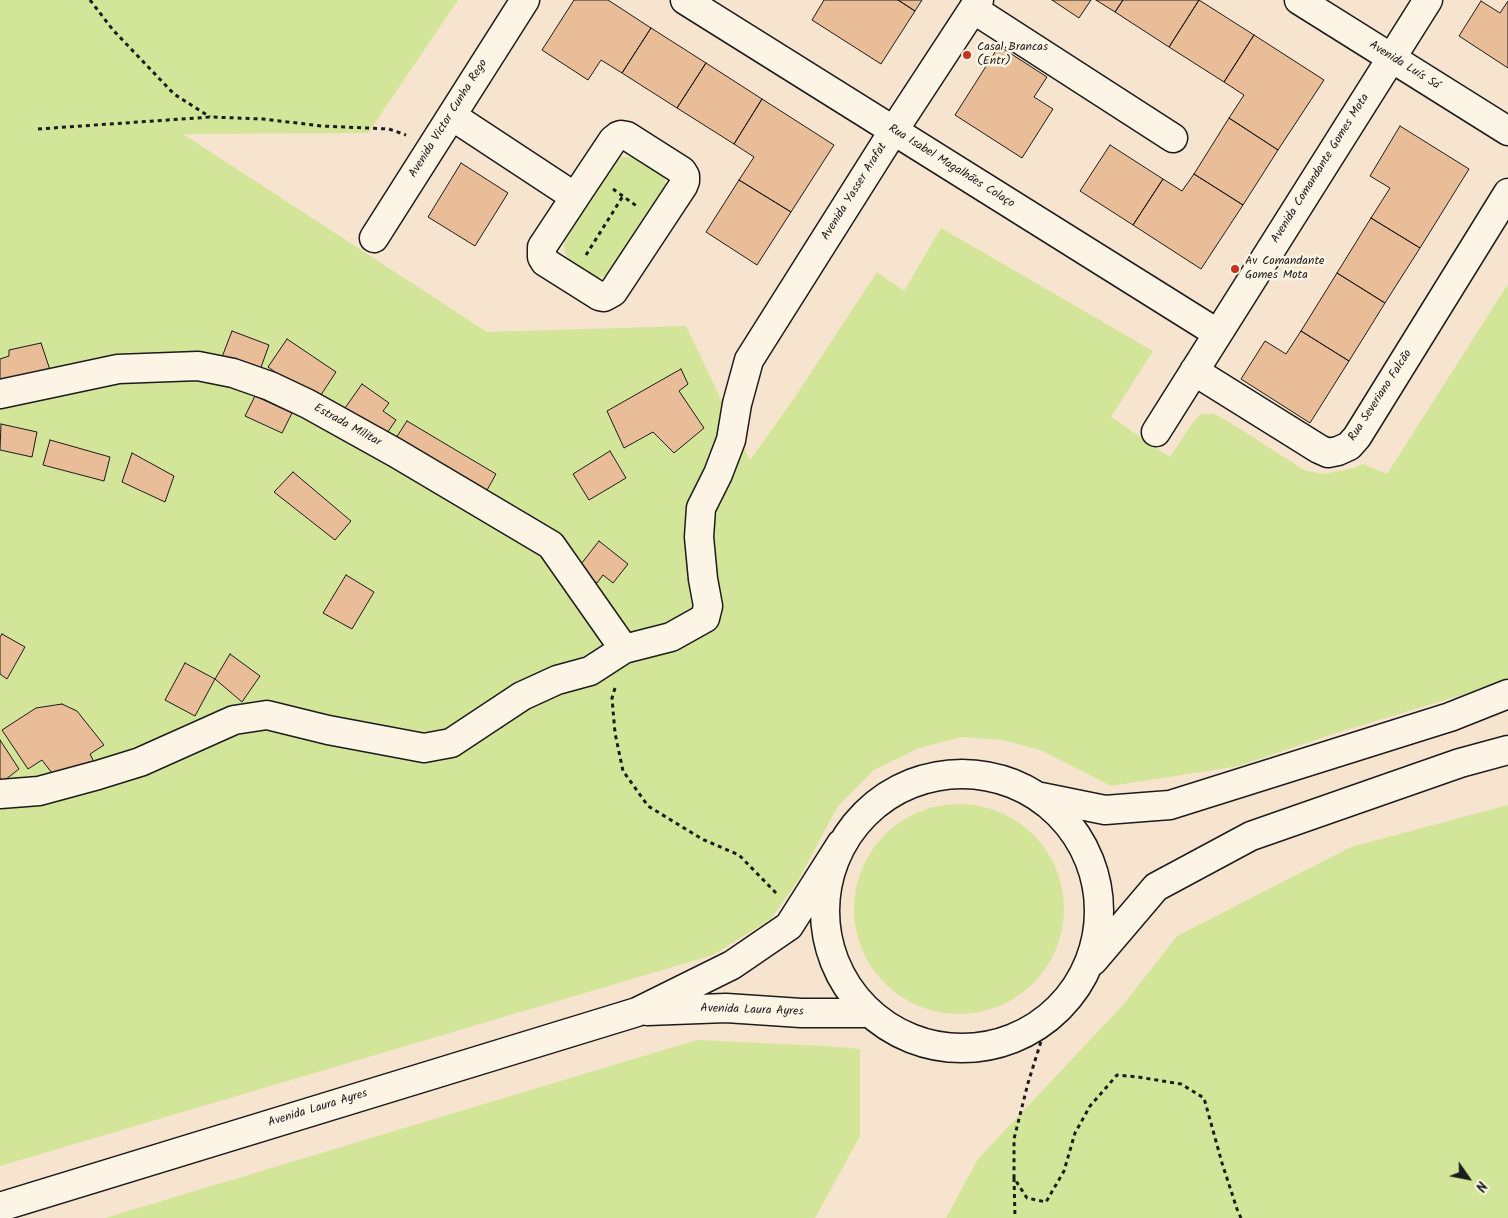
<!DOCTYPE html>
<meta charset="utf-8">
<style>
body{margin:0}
#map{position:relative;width:1508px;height:1218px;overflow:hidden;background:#f6e4ce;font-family:Kalam,sans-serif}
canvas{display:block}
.north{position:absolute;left:1443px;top:1153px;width:50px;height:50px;-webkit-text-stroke:4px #fcf5e5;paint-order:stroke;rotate:123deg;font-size:14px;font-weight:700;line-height:20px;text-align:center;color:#1c1c1c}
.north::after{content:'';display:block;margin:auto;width:18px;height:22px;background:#1c1c1c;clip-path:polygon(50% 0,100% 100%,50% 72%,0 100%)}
</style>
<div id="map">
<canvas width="1508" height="1218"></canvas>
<div class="north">N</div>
</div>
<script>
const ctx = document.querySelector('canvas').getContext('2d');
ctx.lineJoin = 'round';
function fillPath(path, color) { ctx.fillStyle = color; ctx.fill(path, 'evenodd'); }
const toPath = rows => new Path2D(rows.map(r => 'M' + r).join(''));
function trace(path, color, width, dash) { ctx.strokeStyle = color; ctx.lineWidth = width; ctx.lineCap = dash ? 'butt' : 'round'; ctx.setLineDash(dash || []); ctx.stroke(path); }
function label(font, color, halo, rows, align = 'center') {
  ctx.font = font + ' Kalam,sans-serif'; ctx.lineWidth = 5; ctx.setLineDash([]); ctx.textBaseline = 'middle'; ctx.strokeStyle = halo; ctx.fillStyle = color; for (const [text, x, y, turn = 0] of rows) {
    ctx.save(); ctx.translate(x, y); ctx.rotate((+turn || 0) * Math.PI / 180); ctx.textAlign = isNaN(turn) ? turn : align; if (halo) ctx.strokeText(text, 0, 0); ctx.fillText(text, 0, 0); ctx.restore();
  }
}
const green = toPath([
 [0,0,458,0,368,133,183,134,487,332,686,326,750,460,795,397,877,272,904,291,941,228,1153,351,1111,417,1170,457,1193,422,1201,414,1214,414,1226,420,1304,470,1323,474,1355,468,1363,464,1387,474,1508,284,1508,681,1336,733,1239,766,1111,786,1043,751,1003,740,962,737,919,748,874,770,838,806,799,879,771,919,713,955,0,1166],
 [623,157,639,157,664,174,667,188,612,275,593,278,570,263,564,249,565,240,567,233,616,160],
 '854 909a105 105 0 1 1 210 0a105 105 0 1 1-210 0Z',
 [1508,805,1508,1218,946,1218,978,1159,1123,1005,1177,936,1351,847],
 [697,1040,826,1046,860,1049,860,1136,815,1218,105,1218]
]);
const building = toPath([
 [574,0,608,0,651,28,622,73,601,60,588,80,542,50,574,0],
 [824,0,898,0,915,11,881,64,812,20,824,0],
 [898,0,922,0,915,11,898,0],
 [1052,0,1091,0,1079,18,1052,0],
 [1096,0,1123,0,1115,12,1096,0],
 [1123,0,1199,0,1169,47,1115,12,1123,0],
 [1199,0,1254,35,1224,82,1169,47,1199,0],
 [1481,1,1500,13,1508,1,1508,68,1459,36,1481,1],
 [651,28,706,63,677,108,622,73,651,28],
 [1254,35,1324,80,1278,150,1229,118,1244,95,1224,82,1254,35],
 [999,46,1047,77,1034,97,1053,109,1022,158,955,115,999,46],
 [706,63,762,99,734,144,677,108,706,63],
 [762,99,834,145,791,212,739,180,754,157,734,144,762,99],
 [1229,118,1278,150,1243,205,1194,174,1229,118],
 [1400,126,1469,169,1420,248,1371,218,1390,188,1370,176,1400,126],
 [1110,145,1163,179,1133,225,1080,191,1110,145],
 [461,163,508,193,475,246,428,217,461,163],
 [1194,174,1243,205,1201,269,1133,225,1163,179,1182,191,1194,174],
 [739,180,791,212,757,265,706,232,739,180],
 [1371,218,1420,248,1385,303,1337,273,1371,218],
 [1337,273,1385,303,1349,361,1301,331,1337,273],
 [232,331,269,345,260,370,222,357,232,331],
 [1301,331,1349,361,1310,423,1241,379,1265,341,1286,354,1301,331],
 [287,339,336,372,317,401,268,367,287,339],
 [41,343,50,370,0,381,0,359,9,356,9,350,41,343],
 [681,369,688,384,679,391,704,428,674,453,653,432,624,448,607,411,681,369],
 [362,384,389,403,383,411,396,420,385,436,345,408,362,384],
 [255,396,292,413,282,433,245,416,255,396],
 [407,421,496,474,486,492,396,438,407,421],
 [1,424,37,432,32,457,0,450,1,424],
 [50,440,110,457,104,481,43,465,50,440],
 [610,451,626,478,589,500,573,474,610,451],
 [132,453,174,476,165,502,122,482,132,453],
 [293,472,351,521,335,540,274,492,293,472],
 [599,541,628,564,613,583,603,575,597,583,578,568,599,541],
 [346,575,374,592,352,629,323,613,346,575],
 [2,634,25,647,7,679,0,674,0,637,2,634],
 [230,654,260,676,242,702,215,679,230,654],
 [185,663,215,679,195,716,165,700,185,663],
 [62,704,77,711,104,745,90,754,94,762,76,773,69,767,55,777,42,760,28,769,2,730,36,708,62,704],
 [0,740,19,769,5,780,8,783,0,788,0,740]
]);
const path = toPath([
 [90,0,113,30,174,94,210,117],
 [38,129,211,117,263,119,322,126,389,129,406,135],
 [613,189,638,207],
 [586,255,623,196],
 [615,688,612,698,615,733,623,771,648,806,702,839,739,855,778,895],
 [1048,1019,1028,1083,1014,1139,1014,1178,1027,1198,1046,1202,1064,1171,1075,1133,1090,1106,1117,1075,1138,1077,1181,1084,1204,1098,1222,1163,1237,1209,1241,1218],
 [1014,1178,1015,1218]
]);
const minor = toPath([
 [685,0,1217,333],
 [1299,0,1508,131],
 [973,9,1173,138],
 [452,116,575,197,542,247,542,257,545,262,599,296,604,297,613,292,683,186,685,181,685,176,682,171,627,136,621,135,618,136,613,140,575,197],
 [374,238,525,0],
 [1194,371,1319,449,1328,453,1338,451,1349,446,1357,437,1508,193],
 [0,394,118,369,198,366,233,373,270,386,308,404,396,453,551,545,624,649],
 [1156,432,1428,0],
 '825 911a137 137 0 1 1 274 0a137 137 0 1 1-274 0Z',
 [0,794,39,791,98,775,140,762,234,720,267,715,328,730,424,748,451,743,522,696,557,680,590,671,624,649,671,637,705,618,708,606,703,579,699,537,701,508,718,474,731,440,737,404,749,360,894,130,979,0],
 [1041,797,1105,810,1170,805,1450,717,1508,694],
 [1093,961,1156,887,1251,836,1460,763,1508,750],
 [647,1011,726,1008,801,1013,868,1013],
 [0,1207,637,1012,732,965,789,926,841,844]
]);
const markers = [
 [967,55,5,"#c8321e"],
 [1235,269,5,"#c8321e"]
];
const poiNames = [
 ["Casal Brancas",977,48],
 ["(Entr)",977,62],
 ["Av Comandante",1245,262],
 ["Gomes Mota",1245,276]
];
const streetNames = [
 ["Avenida Luís Sá",1404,66,32],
 ["Avenida Victor Cunha Rego",449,119,-58],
 ["Rua Isabel Magalhães Colaço",951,167,32],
 ["Avenida Comandante Gomes Mota",1321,169,-58],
 ["Avenida Yasser Arafat",855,192,-58],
 ["Rua Severiano Falcão",1381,396,-57],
 ["Estrada Militar",347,426,29],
 ["Avenida Laura Ayres",752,1011,2],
 ["Avenida Laura Ayres",318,1109,-17]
];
fillPath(green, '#d3e599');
fillPath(building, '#e9bd98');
trace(building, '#1c1c1c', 1);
trace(minor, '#1c1c1c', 31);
trace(path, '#1c1c1c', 3, [4, 4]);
trace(minor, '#fcf5e5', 28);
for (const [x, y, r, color] of markers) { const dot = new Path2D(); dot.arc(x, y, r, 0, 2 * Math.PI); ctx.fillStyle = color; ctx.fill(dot); trace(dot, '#fcf5e5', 2); }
label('12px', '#1c1c1c', '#fcf5e5', poiNames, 'left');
label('12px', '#1c1c1c', '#fcf5e5', streetNames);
</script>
